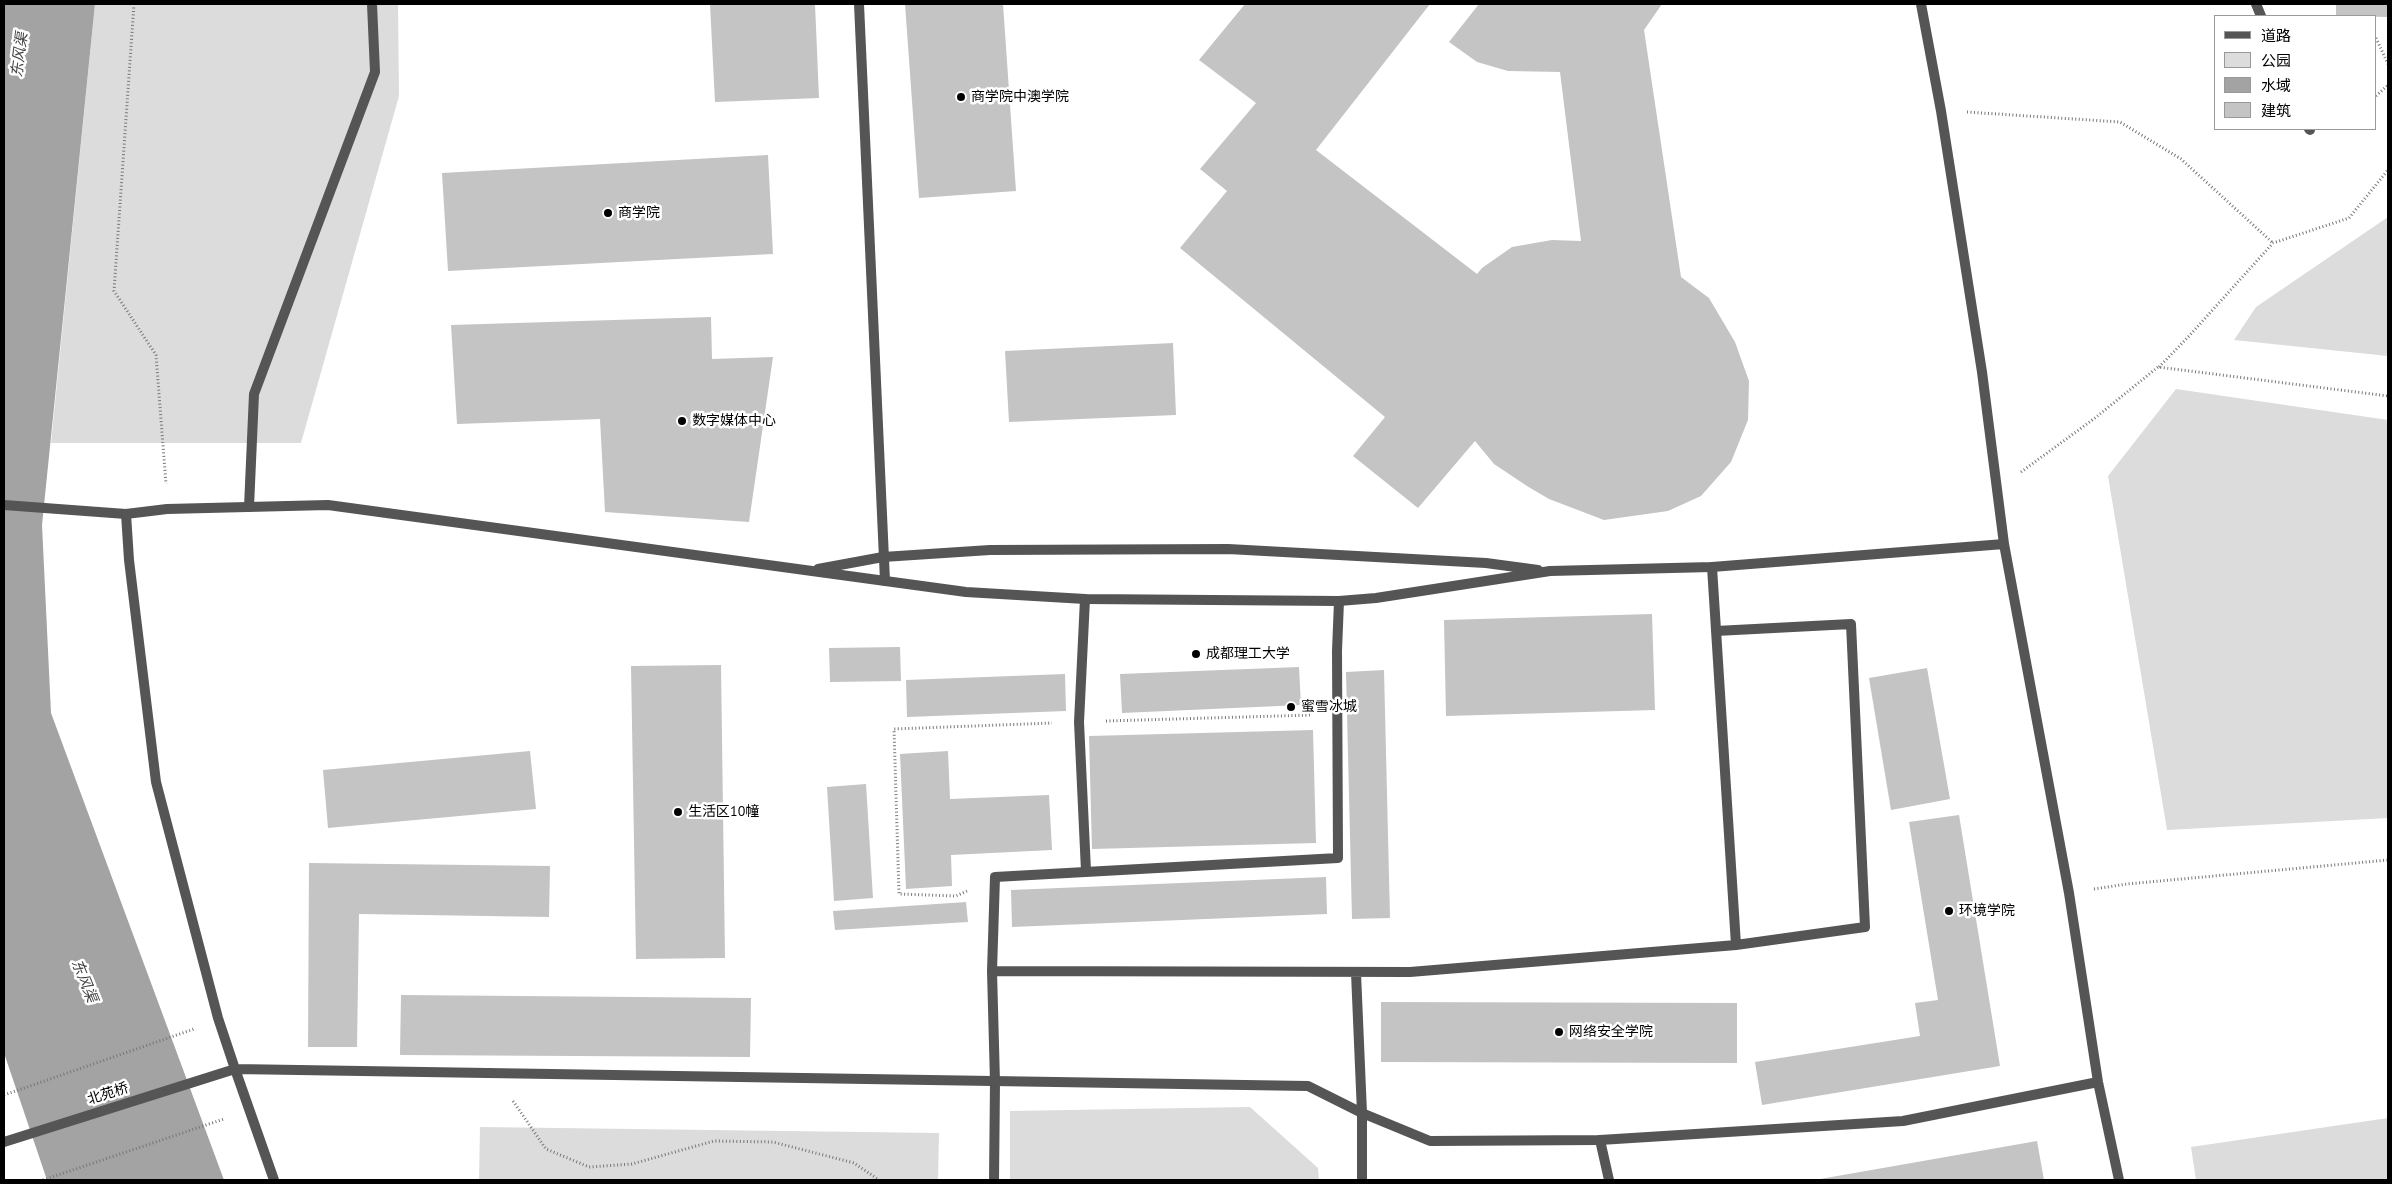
<!DOCTYPE html>
<meta charset="utf-8">
<style>
body{margin:0}
#map{position:relative;width:2392px;height:1184px;overflow:hidden;background:#fff;font-family:"PT Sans","Noto Sans SC",sans-serif}
canvas{display:block}
.frame{position:absolute;inset:0;border:5px solid #000;pointer-events:none}
.legend{position:absolute;left:2214px;top:15px;width:162px;height:115px;box-sizing:border-box;background:#fff;border:1px solid #999;margin:0;padding:6px 9px;list-style:none;font-size:15px;color:#000}
.legend li{display:flex;align-items:center;gap:10px;height:25px}
.legend b{width:25px;border:1px solid #999}
</style>
<div id="map">
<canvas width="2392" height="1184"></canvas>
<div class="frame"></div>
<ul class="legend">
<li><b style="height:6px;background:#555"></b>道路</li>
<li><b style="height:14px;background:#dcdcdc"></b>公园</li>
<li><b style="height:14px;background:#a3a3a3"></b>水域</li>
<li><b style="height:14px;background:#c4c4c4"></b>建筑</li>
</ul>
</div>
<script>
const ctx = document.querySelector('canvas').getContext('2d');
ctx.lineJoin = 'round';
function fillPath(path, color) { ctx.fillStyle = color; ctx.fill(path, 'evenodd'); }
const toPath = rows => new Path2D(rows.map(r => 'M' + r).join(''));
function trace(path, color, width, dash) { ctx.strokeStyle = color; ctx.lineWidth = width; ctx.lineCap = dash ? 'butt' : 'round'; ctx.setLineDash(dash || []); ctx.stroke(path); }
function label(font, color, halo, rows, align = 'center') {
  ctx.font = font + ' "PT Sans","Noto Sans SC",sans-serif'; ctx.lineWidth = 5; ctx.setLineDash([]); ctx.textBaseline = 'middle'; ctx.strokeStyle = halo; ctx.fillStyle = color; for (const [text, x, y, turn = 0] of rows) {
    ctx.save(); ctx.translate(x, y); ctx.rotate((+turn || 0) * Math.PI / 180); ctx.textAlign = isNaN(turn) ? turn : align; if (halo) ctx.strokeText(text, 0, 0); ctx.fillText(text, 0, 0); ctx.restore();
  }
}
const green = toPath([
 [95,4,398,4,399,96,301,443,51,443],
 [2388,217,2388,356,2234,340,2256,307],
 [2176,389,2388,420,2388,818,2167,830,2108,476],
 [1250,1107,1318,1168,1319,1180,1010,1180,1010,1111],
 [2388,1118,2388,1180,2196,1180,2191,1147],
 [480,1127,939,1133,938,1180,479,1180]
]);
const water = toPath([
 [4,4,95,4,42,525,51,713,224,1180,47,1180,4,1053]
]);
const building = toPath([
 [710,4,815,4,819,98,715,102],
 [905,4,1003,4,1016,191,919,198],
 [1245,4,1430,4,1316,150,1477,274,1482,268,1512,247,1552,240,1581,241,1560,72,1508,71,1477,62,1449,42,1479,4,1662,4,1644,30,1681,277,1709,298,1735,342,1749,381,1748,420,1731,462,1701,496,1668,511,1604,520,1549,499,1527,486,1494,464,1475,441,1418,508,1353,456,1385,417,1180,248,1227,191,1200,169,1256,103,1199,60],
 [2336,4,2388,4,2388,17,2336,16],
 [768,155,773,254,448,271,442,173],
 [711,317,712,359,773,357,749,522,605,512,600,419,457,424,451,325],
 [1173,343,1176,415,1009,422,1005,351],
 [1652,614,1655,710,1446,716,1444,620],
 [900,647,901,681,830,682,829,648],
 [721,665,725,958,636,959,631,666],
 [1299,667,1301,705,1122,713,1120,674],
 [1927,668,1950,799,1891,810,1869,678],
 [1384,670,1390,918,1352,919,1346,672],
 [1065,674,1066,711,907,717,906,680],
 [1313,730,1316,843,1092,849,1089,736],
 [530,751,536,809,328,828,323,770],
 [948,751,950,799,1049,795,1052,850,951,855,952,886,906,889,900,754],
 [866,784,873,898,834,901,827,787],
 [1959,815,2000,1066,1762,1105,1755,1062,1920,1036,1915,1003,1938,1000,1909,822],
 [309,863,550,866,549,917,359,914,357,1047,308,1047],
 [1326,877,1327,914,1012,927,1011,890],
 [966,902,968,922,835,930,833,911],
 [401,995,751,998,750,1057,400,1055],
 [1381,1002,1737,1003,1737,1063,1381,1062],
 [2037,1141,2044,1180,1820,1180,1820,1179]
]);
const path = toPath([
 [134,4,114,291,156,355,166,484],
 [2376,38,2388,64],
 [2376,96,2388,85],
 [1967,112,2120,122,2181,159,2273,243],
 [2159,367,2190,335,2273,243,2349,218,2388,170],
 [2021,472,2095,418,2158,367,2388,396],
 [1106,721,1312,715],
 [2094,889,2127,884,2388,860],
 [967,891,956,896,899,894,894,729,1052,723],
 [4,1095,194,1029],
 [513,1101,546,1149,589,1167,632,1164,714,1141,773,1142,854,1163,879,1180],
 [43,1180,224,1119]
]);
const lane = toPath([
 [859,4,885,581],
 [2256,4,2261,16],
 [2309,129,2310,130],
 [249,507,254,394,375,72,372,4],
 [1085,599,1079,722,1086,871],
 [1716,631,1851,624,1865,927,1736,945],
 [992,971,995,877,1338,858,1337,651,1339,601],
 [1356,973,1362,1113,1362,1180],
 [235,1069,274,1180],
 [1600,1140,1609,1180],
 [994,1180,995,1082,992,971,1410,972,1736,945,1712,567]
]);
const street = toPath([
 [1921,4,1941,111,1982,372,2004,544,2069,893,2098,1082,2119,1180],
 [4,505,126,514,167,509,328,505,966,592,1085,599,1339,601,1376,598,1550,571,1712,567,2004,544],
 [126,514,129,560,156,782,218,1018,235,1069],
 [818,569,883,557,990,550,1228,549,1486,563,1538,570],
 [4,1142,235,1069,1308,1086,1362,1113,1430,1141,1600,1140,1903,1121,2098,1082]
]);
const markers = [
 [961,97,5,"#000"],
 [608,213,5,"#000"],
 [682,421,5,"#000"],
 [1196,654,5,"#000"],
 [1291,707,5,"#000"],
 [678,812,5,"#000"],
 [1949,911,5,"#000"],
 [1559,1032,5,"#000"]
];
const poiNames = [
 ["商学院中澳学院",971,97],
 ["商学院",618,213],
 ["数字媒体中心",692,421],
 ["成都理工大学",1206,654],
 ["蜜雪冰城",1301,707],
 ["生活区10幢",688,812],
 ["环境学院",1959,911],
 ["网络安全学院",1569,1032]
];
const streetNames = [
 ["北苑桥",108,1094,-18]
];
const waterNames = [
 ["东风渠",20,55,-83],
 ["东风渠",84,981,68]
];
fillPath(green, '#dcdcdc');
fillPath(water, '#a3a3a3');
fillPath(building, '#c4c4c4');
trace(path, '#777', 3, [1, 2.5]);
trace(lane, '#555', 10);
trace(street, '#555', 10);
for (const [x, y, r, color] of markers) { const dot = new Path2D(); dot.arc(x, y, r, 0, 2 * Math.PI); ctx.fillStyle = color; ctx.fill(dot); trace(dot, '#fff', 2); }
label('14px', '#000', '#fff', poiNames, 'left');
label('14px', '#000', '#fff', streetNames);
label('italic 15px', '#444', '#fff', waterNames);
</script>
